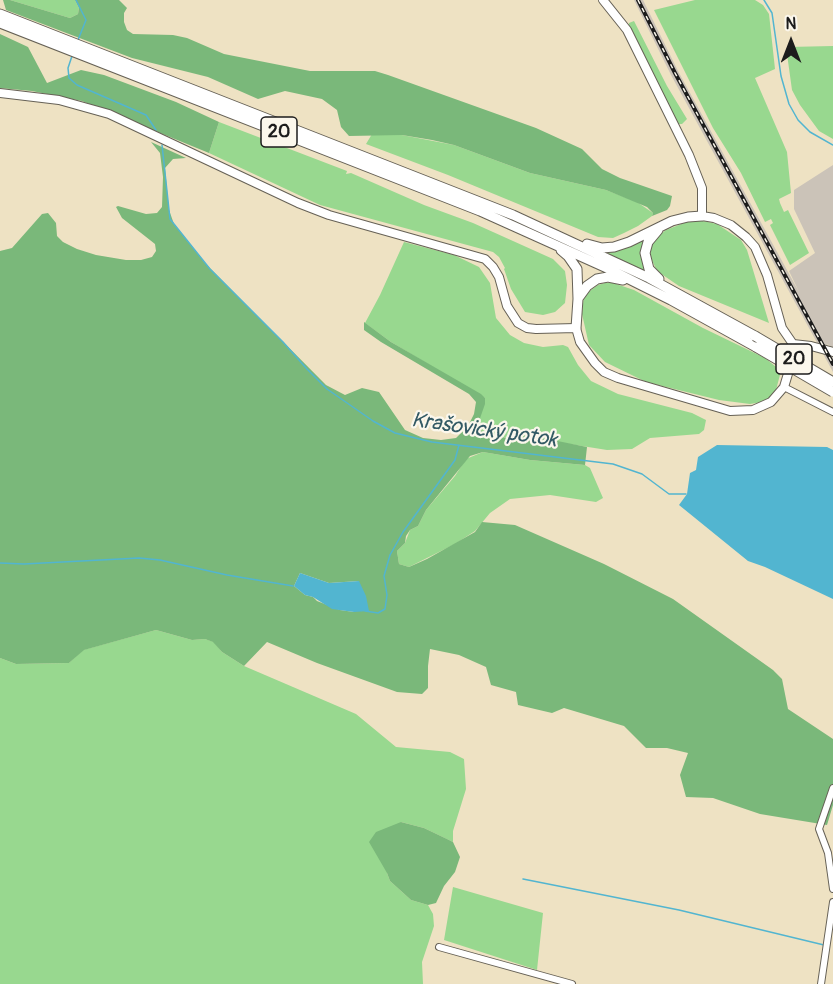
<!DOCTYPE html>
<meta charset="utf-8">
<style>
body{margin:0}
#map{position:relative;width:833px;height:984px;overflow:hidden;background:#eee2c3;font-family:Pangolin,sans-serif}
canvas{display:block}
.north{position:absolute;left:761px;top:12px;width:60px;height:60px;-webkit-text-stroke:4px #fbf7ec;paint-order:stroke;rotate:0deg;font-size:16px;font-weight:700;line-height:24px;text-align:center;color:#1c1c1c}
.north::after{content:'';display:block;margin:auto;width:21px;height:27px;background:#1c1c1c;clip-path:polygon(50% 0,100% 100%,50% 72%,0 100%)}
</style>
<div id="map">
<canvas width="833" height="984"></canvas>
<div class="north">N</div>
</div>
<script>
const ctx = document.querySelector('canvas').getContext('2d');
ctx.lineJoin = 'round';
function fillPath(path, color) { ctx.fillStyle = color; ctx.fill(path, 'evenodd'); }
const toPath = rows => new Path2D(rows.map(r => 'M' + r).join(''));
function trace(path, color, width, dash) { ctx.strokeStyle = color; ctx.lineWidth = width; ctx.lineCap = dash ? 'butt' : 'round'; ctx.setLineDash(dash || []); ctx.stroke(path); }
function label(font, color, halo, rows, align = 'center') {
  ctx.font = font + ' Pangolin,sans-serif'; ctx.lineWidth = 4.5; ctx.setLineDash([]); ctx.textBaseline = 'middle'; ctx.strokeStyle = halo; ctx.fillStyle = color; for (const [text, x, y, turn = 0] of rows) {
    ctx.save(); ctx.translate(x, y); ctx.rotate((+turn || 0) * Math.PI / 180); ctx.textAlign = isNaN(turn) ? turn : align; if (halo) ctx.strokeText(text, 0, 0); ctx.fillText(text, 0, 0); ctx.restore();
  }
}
const industrial = toPath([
 [634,0,643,0,678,71,799,292,789,271,815,253,794,209,794,190,833,165,833,348,827,344,833,355,833,372,671,75]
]);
const green = toPath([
 [10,0,75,0,79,8,78,14,70,18],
 [695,0,755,0,763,5,769,14,775,69,755,78,787,152,791,193,779,199,780,203,784,212,788,210,809,253,790,265,770,225,773,223,771,219,765,222,741,173,713,128,654,10],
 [634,21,667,86,687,119,682,124,678,124,629,27,629,23],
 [833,46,833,139,819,131,800,105,792,90,787,54,788,47],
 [219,122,347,171,346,174,351,173,424,205,473,223,553,259,565,271,567,285,565,303,555,312,543,315,525,312,511,289,504,269,505,268,499,257,493,252,320,205,209,153],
 [372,134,402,135,454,145,530,173,606,190,637,202,653,213,652,216,638,226,624,233,613,238,598,237,448,175,366,144],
 [689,221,703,221,717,224,741,240,747,250,769,323,679,286,657,271,650,256,652,243,658,236,666,230],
 [648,235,649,274,603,251],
 [404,242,454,255,479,267,490,283,496,318,510,335,524,343,543,347,563,345,568,347,578,365,591,381,618,394,692,413,706,420,704,430,699,434,650,438,632,449,607,450,557,442,528,435,501,438,484,432,479,429,478,424,485,398,391,342,365,323,380,295],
 [605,283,613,283,634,290,703,328,765,358,781,371,776,390,771,397,762,402,750,404,719,400,646,382,605,362,589,345,582,314,584,295,598,285],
 [483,452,530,460,585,465,590,468,603,498,596,502,550,495,510,499,490,513,475,531,455,544,409,567,399,564,397,551,405,543,410,530,418,526,426,510,455,476,466,459],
 [156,630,192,640,205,639,214,642,222,652,244,666,356,714,396,747,450,752,464,759,466,789,453,831,453,842,424,828,401,822,387,873,390,881,411,900,428,905,433,914,434,926,422,962,423,984,0,984,0,658,16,664,69,663,83,650],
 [453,887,543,913,537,970,444,940]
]);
const forest = toPath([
 [3,0,10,0,70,18,78,14,79,8,75,0,119,0,127,8,124,13,124,22,127,30,133,34,173,35,187,38,224,54,310,71,375,71,388,75,536,128,582,149,602,169,620,178,672,196,670,206,667,210,652,216,653,213,647,207,606,190,530,173,454,145,432,140,402,135,349,136,341,127,337,110,322,99,285,91,258,99,208,77,132,58,6,10],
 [0,34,28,47,47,83,81,70,104,75,176,102,219,122,209,153,82,101,32,91,0,88],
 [151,142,186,158,173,159,165,168,169,210,174,224,206,264,326,385,345,395,362,388,379,392,405,430,423,438,441,440,456,438,468,426,474,414,476,402,469,394,381,342,364,330,364,322,391,342,481,394,485,398,485,404,478,424,479,429,490,436,508,438,528,435,587,447,585,465,530,460,483,452,470,456,426,510,418,526,410,530,406,536,405,543,397,551,399,564,409,567,427,559,475,532,482,522,515,525,604,564,673,599,773,670,782,679,788,709,833,739,833,805,827,825,760,814,713,798,686,797,680,775,688,753,667,748,646,748,624,726,564,708,552,713,518,705,516,692,491,685,486,667,459,655,430,649,428,666,428,688,422,694,397,692,317,663,267,642,244,666,222,652,213,642,205,639,192,640,156,630,84,650,69,663,16,664,0,658,0,251,12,248,42,214,48,213,56,223,57,236,63,242,77,249,96,255,126,260,141,260,152,257,156,251,155,244,122,218,116,207,118,206,146,214,157,213,162,207,163,177,160,153],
 [300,573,329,583,359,581,354,612,340,610,317,601,313,597,305,595,294,586],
 [401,822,424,828,447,839,453,842,460,857,455,872,444,886,436,903,428,905,411,900,390,881,387,873,369,842,376,832]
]);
const water = toPath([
 [717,445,827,447,833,450,833,599,765,567,748,561,679,505,687,494,690,473,696,470,698,457],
 [300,573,329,583,359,581,366,596,369,611,354,612,332,609,313,597,305,595,294,586]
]);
const stream = toPath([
 [76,0,86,20,78,40],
 [764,0,772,13,781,76,789,104,798,120,810,132,833,145],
 [72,56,68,68,69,78,77,85,146,115,156,130],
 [162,145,170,219,210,269,283,342,307,369,327,389,373,421,395,433,432,442,613,464,642,474,669,494,686,494],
 [0,563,24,564,139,558,160,560,227,575,293,586],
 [365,611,378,613,385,609,387,595,384,576,390,555,403,532,455,460,459,445],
 [523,879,679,910,824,945]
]);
const minor = toPath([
 [784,387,833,412],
 [833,788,819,829,828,853,833,889],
 [439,947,572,984],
 [821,984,833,902]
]);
const tertiary = toPath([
 [603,0,627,30,689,155,702,188,702,216,714,218,731,225,746,237,755,247,767,275,782,328,793,344],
 [0,93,59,100,109,114,298,203,329,215,485,259,493,267,499,277,507,306,518,323,527,328,536,329,576,328,580,342,595,363,604,372,618,378,730,411,753,410,771,402,784,387,790,367,789,350,793,344],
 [793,344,811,346,833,352]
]);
const trunk = toPath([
 [0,14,513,215,649,278,755,336],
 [0,23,480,211,609,269,671,300,756,347],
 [658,230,648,242,645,253,649,269,659,279],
 [587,244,602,248,614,247,629,242,672,221,688,217,702,216],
 [561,250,568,256,577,269,578,299,576,328],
 [579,297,587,286,597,279,608,277,623,280]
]);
const rail = toPath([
 [638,0,675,73,833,364]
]);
const trunkBridge = toPath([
 [755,336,833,382],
 [756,347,833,392]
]);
const shields = [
 [279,132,36],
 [794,359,36]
];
const shieldNames = [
 ["20",279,132],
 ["20",794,359]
];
const waterNames = [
 ["Krašovický potok",484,431,8]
];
fillPath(industrial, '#cbc3b8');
fillPath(green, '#98d88f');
fillPath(forest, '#7ab87a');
fillPath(water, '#52b5d0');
trace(stream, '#52b5d0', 1.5);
trace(minor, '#666156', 8);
trace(tertiary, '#666156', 10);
trace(trunk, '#666156', 11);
trace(minor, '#fff', 6);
trace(tertiary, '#fff', 8);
trace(trunk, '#fff', 9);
trace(rail, '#1c1c1c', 4);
trace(rail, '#fbf7ec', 1.5, [4.5]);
trace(trunkBridge, '#666156', 11, []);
trace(trunkBridge, '#fff', 9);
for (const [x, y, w] of shields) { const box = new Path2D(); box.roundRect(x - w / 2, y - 15, w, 30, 4.5); ctx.fillStyle = '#fbf7ec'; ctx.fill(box); trace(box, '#1c1c1c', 1.5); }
label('bold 18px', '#1c1c1c', null, shieldNames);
label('italic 21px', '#325964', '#fbf7ec', waterNames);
</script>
